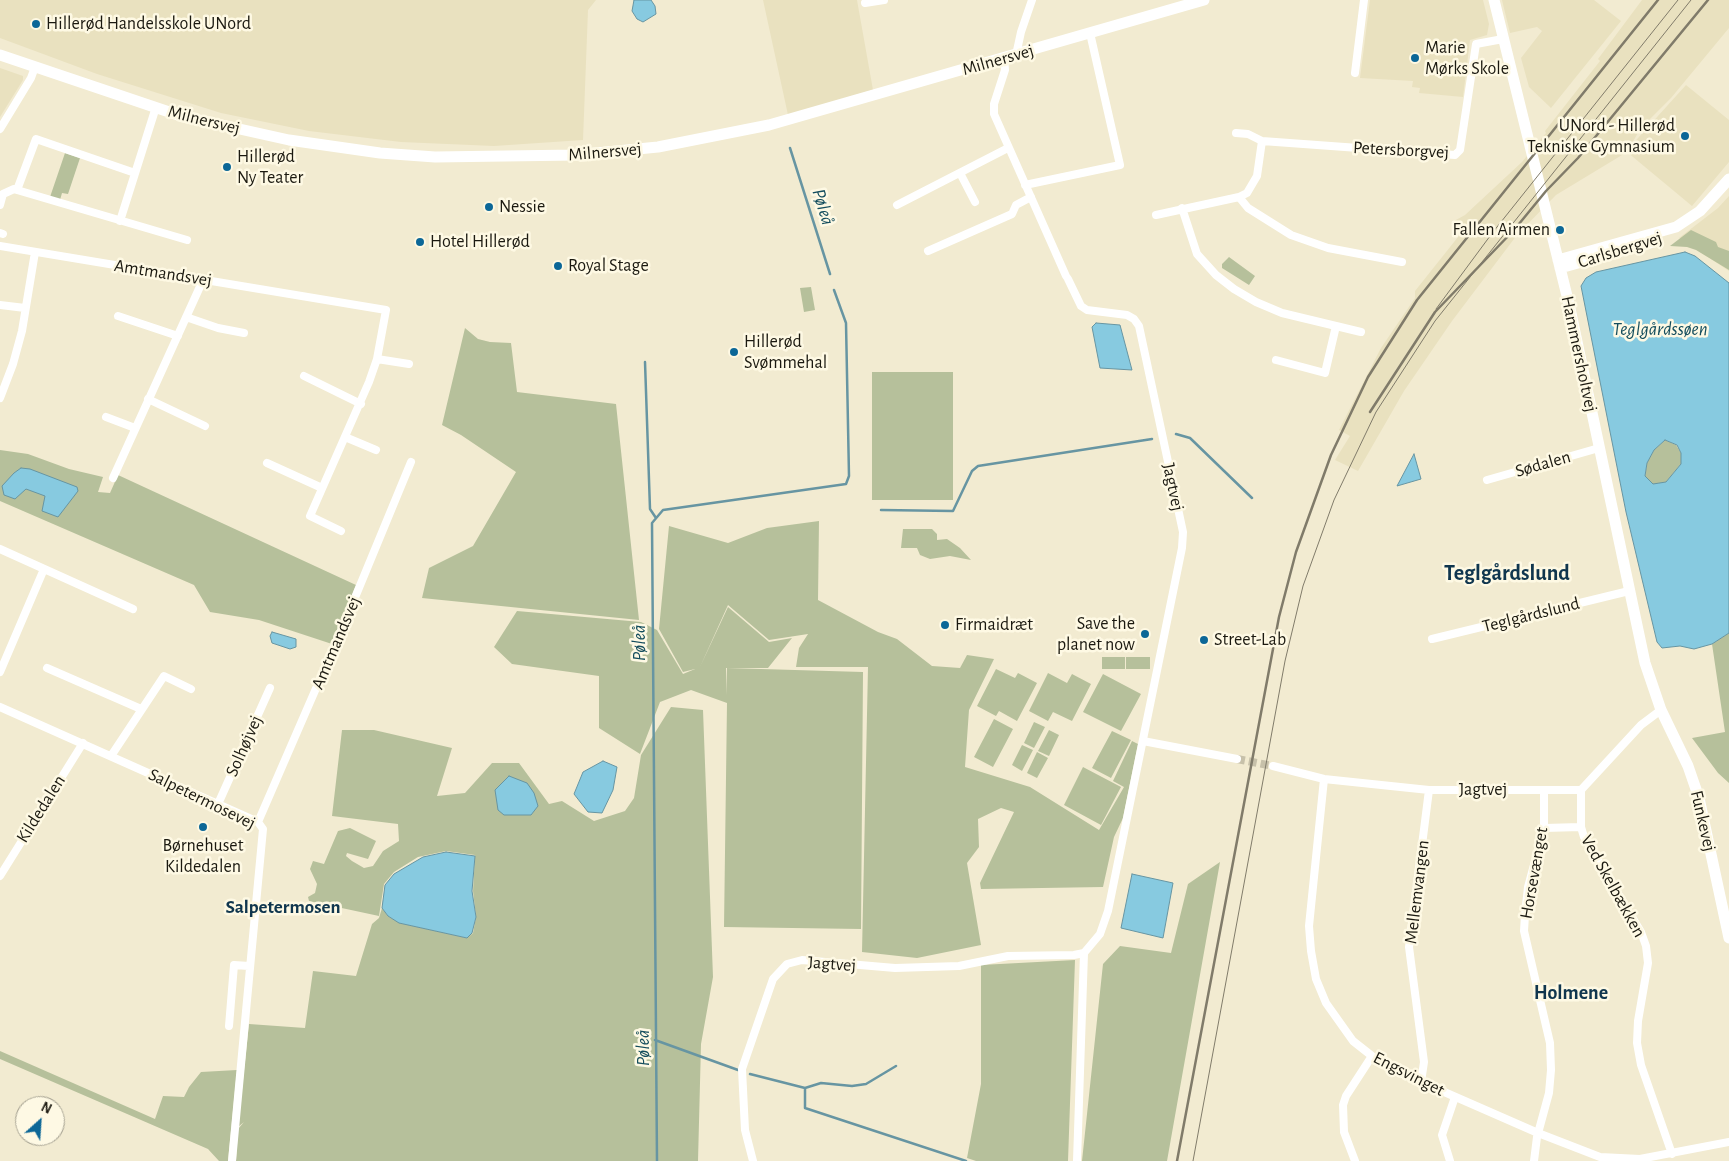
<!DOCTYPE html>
<meta charset="utf-8">
<style>
body{margin:0}
#map{position:relative;width:1729px;height:1161px;overflow:hidden;background:#f2ebd1;font-family:"Alegreya Sans",sans-serif}
canvas{display:block}
.north{position:absolute;left:15px;top:1096px;width:50px;height:50px;box-sizing:border-box;background:#fef9e4;border:1px solid #a39f8f;border-radius:50%;rotate:26deg;font-size:14px;font-weight:700;line-height:20px;text-align:center;color:#1b1910}
.north::after{content:'';display:block;margin:auto;width:18px;height:22px;background:#0c6797;clip-path:polygon(50% 0,100% 100%,50% 72%,0 100%)}
</style>
<div id="map">
<canvas width="1729" height="1161"></canvas>
<div class="north">N</div>
</div>
<script>
const ctx = document.querySelector('canvas').getContext('2d');
ctx.lineJoin = 'round';
function fillPath(path, color) { ctx.fillStyle = color; ctx.fill(path, 'evenodd'); }
const toPath = rows => new Path2D(rows.map(r => 'M' + r).join(''));
function trace(path, color, width, dash) { ctx.strokeStyle = color; ctx.lineWidth = width; ctx.lineCap = dash ? 'butt' : 'round'; ctx.setLineDash(dash || []); ctx.stroke(path); }
function label(font, color, halo, rows, align = 'center') {
  ctx.font = font + ' "Alegreya Sans",sans-serif'; ctx.lineWidth = 5; ctx.setLineDash([]); ctx.textBaseline = 'middle'; ctx.strokeStyle = halo; ctx.fillStyle = color; for (const [text, x, y, turn = 0] of rows) {
    ctx.save(); ctx.translate(x, y); ctx.rotate((+turn || 0) * Math.PI / 180); ctx.textAlign = isNaN(turn) ? turn : align; if (halo) ctx.strokeText(text, 0, 0); ctx.fillText(text, 0, 0); ctx.restore();
  }
}
const built = toPath([
 [0,0,596,0,588,10,583,140,494,146,401,142,309,131,221,113,97,74,0,38],
 [763,0,857,0,873,90,788,115],
 [1370,0,1483,0,1489,24,1487,35,1470,40,1463,97,1419,93,1420,88,1412,87,1413,81,1360,78],
 [1502,0,1594,0,1621,21,1551,108,1529,87,1521,58,1542,31,1537,27,1510,33],
 [1642,0,1729,0,1729,28,1671,98,1641,128,1629,148,1686,85,1729,120,1729,162,1692,206,1627,152,1556,195,1517,235,1452,321,1404,391,1358,471,1335,460,1350,436,1339,430,1381,348,1415,298,1415,291,1462,232,1454,221,1465,215,1522,162,1536,145,1546,133,1545,131,1600,61,1598,59],
 [0,68,23,76,23,80,0,117],
 [1729,196,1729,271,1679,238,1718,208]
]);
const green = toPath([
 [65,153,80,158,68,194,62,193,60,200,50,197],
 [1691,230,1716,242,1718,247,1729,251,1729,270,1696,250,1687,247,1670,246],
 [1229,257,1255,276,1249,285,1222,268,1222,264],
 [811,287,815,310,804,312,800,288],
 [465,328,478,339,490,342,511,343,517,392,616,404,639,620,422,598,429,568,473,546,516,472,461,435,442,425],
 [872,372,953,372,953,500,872,500],
 [1665,440,1676,445,1681,453,1681,464,1666,482,1653,485,1645,476,1647,463,1654,450],
 [0,450,28,454,69,469,103,477,98,492,110,493,118,475,356,585,332,644,259,620,210,612,194,585,0,501],
 [819,521,818,600,878,632,897,639,932,666,960,668,967,655,994,659,969,710,965,767,1030,787,1099,830,1124,787,1113,781,1132,741,1138,744,1123,818,1114,837,1103,887,981,889,980,883,1014,812,1001,808,978,819,979,847,967,863,981,945,917,958,862,952,868,667,796,667,799,648,808,634,769,640,728,605,700,667,728,607,769,642,792,638,768,668,726,668,726,695,727,668,863,672,861,929,724,927,727,703,691,690,660,702,640,754,599,728,599,676,512,664,494,647,517,611,641,622,657,630,683,674,695,669,683,672,659,629,669,526,728,543,767,528],
 [903,529,932,529,937,534,937,540,947,539,960,548,971,560,950,556,930,559,920,555,917,548,901,548],
 [1729,633,1729,783,1718,773,1692,738,1725,732,1712,644],
 [1102,657,1125,657,1125,669,1102,669],
 [1126,657,1150,657,1150,669,1126,669],
 [996,669,1015,678,1018,673,1037,683,1017,721,999,711,996,716,977,706],
 [1048,673,1067,683,1072,674,1091,684,1072,721,1053,712,1048,721,1029,711],
 [1103,674,1141,694,1121,731,1083,712],
 [671,707,703,710,713,977,701,1044,698,1161,236,1161,238,1129,244,1122,238,1127,249,1024,305,1028,313,971,356,976,372,924,379,918,382,908,388,916,400,923,467,938,473,933,476,917,473,891,475,855,446,851,418,857,394,872,384,884,379,916,309,901,308,897,315,893,317,884,310,869,313,861,324,864,338,831,350,828,376,841,368,859,347,853,346,856,352,861,364,868,373,866,383,851,399,841,398,824,332,816,342,730,374,730,452,748,437,796,465,793,492,763,519,763,549,804,562,801,594,821,625,811,634,798,641,755],
 [994,719,1013,729,993,767,974,757],
 [1034,722,1045,727,1034,748,1024,743],
 [1049,730,1059,735,1049,756,1038,751],
 [1112,731,1131,740,1111,778,1092,768],
 [1022,745,1033,750,1022,771,1012,765],
 [1037,752,1048,758,1037,778,1027,773],
 [1083,767,1121,787,1101,825,1064,805],
 [1220,862,1167,1161,1082,1161,1103,964,1120,946,1171,953,1188,884],
 [1075,960,1068,1161,976,1161,967,1158,981,1084,981,965],
 [0,1051,155,1119,163,1096,184,1097,189,1087,201,1072,237,1070,228,1161,219,1161,208,1149,0,1059]
]);
const water = toPath([
 [634,0,651,0,655,6,656,14,643,22,637,19,632,11,634,0],
 [1685,252,1695,256,1729,283,1729,633,1712,644,1694,649,1680,646,1662,648,1657,642,1626,512,1581,286,1586,278,1596,272,1685,252],
 [1665,440,1677,445,1681,453,1681,464,1666,482,1653,484,1645,476,1647,463,1654,450,1665,440],
 [1096,323,1120,325,1132,370,1100,368,1092,327,1096,323],
 [1414,454,1421,479,1397,486,1414,454],
 [21,468,30,469,77,487,78,491,58,517,42,511,45,496,26,489,15,499,4,495,2,486,14,473,21,468],
 [272,632,296,639,296,647,290,649,272,643,270,636,272,632],
 [603,761,617,767,613,790,602,813,588,812,574,794,583,772,603,761],
 [509,776,527,783,534,793,538,806,531,815,504,815,498,810,495,790,509,776],
 [446,852,475,856,472,891,476,917,472,933,467,938,399,923,388,916,382,908,385,885,394,874,423,857,446,852],
 [1132,874,1173,883,1163,938,1121,928,1132,874]
]);
const stream = toPath([
 [790,148,830,274],
 [645,362,650,509,656,518],
 [1176,434,1190,438,1252,498],
 [881,510,953,511,972,471,978,466,1152,439],
 [655,1040,738,1070],
 [750,1074,805,1088,805,1108,966,1161],
 [805,1088,821,1083,852,1086,866,1084,896,1066],
 [657,1161,652,523,663,510,846,484,849,476,846,323,834,290]
]);
const streetTunnel = toPath([
 [1237,759,1273,766]
]);
const street = toPath([
 [865,3,884,0],
 [1016,55,1021,32,1032,0],
 [1004,58,1005,70,994,104,994,114,1066,276],
 [1355,73,1364,0],
 [0,129,31,78,35,67],
 [1236,133,1248,134,1262,141,1455,155,1460,150,1476,44,1503,39],
 [135,173,36,139,17,190,187,240],
 [960,173,975,202],
 [1025,185,1120,165,1090,33],
 [1239,197,1248,208,1291,235,1328,248,1402,262],
 [0,205,3,194,14,189,17,190],
 [897,205,1008,148],
 [1182,208,1197,254,1216,275,1234,289,1256,302,1282,313,1361,332],
 [1156,215,1239,197,1247,193,1257,176,1262,141],
 [120,221,156,107],
 [0,233,3,234],
 [0,246,386,310,377,359,369,382,310,516,341,531],
 [928,251,1012,214,1016,205,1031,197],
 [1068,279,1081,306,1087,310,1127,315,1134,319,1139,326,1183,532,1182,548,1108,911,1100,934,1084,953,1077,1161],
 [0,305,25,308],
 [118,316,178,336],
 [186,317,218,328,244,333],
 [377,359,409,364],
 [1276,360,1325,373,1336,326],
 [304,376,361,404],
 [0,398,13,364,22,331,35,252],
 [148,399,205,426],
 [106,417,135,428],
 [345,437,376,450],
 [267,463,322,488],
 [113,478,203,280],
 [1487,480,1599,448],
 [0,549,133,609],
 [1432,639,1629,591],
 [47,668,141,709],
 [0,672,44,569],
 [0,707,258,822,263,829,232,1161],
 [1143,741,1237,759],
 [111,756,164,676,191,689],
 [1273,766,1324,779,1429,790,1581,790,1641,725,1661,710],
 [1324,779,1309,926,1311,951,1316,979,1326,1003,1353,1041,1372,1056,1394,1070,1538,1133,1600,1157,1640,1159,1729,1142],
 [1581,790,1581,827,1584,837,1641,932,1646,946,1648,963,1638,1021,1637,1043,1641,1065,1672,1154],
 [218,804,270,688],
 [258,822,347,617,411,462],
 [1544,828,1581,827],
 [0,876,83,743],
 [229,1026,234,965,249,966],
 [1421,1082,1424,1062,1409,947,1429,790],
 [753,1161,745,1130,742,1069,773,979,787,964,802,960,895,968,959,966,1008,956,1074,955,1084,953],
 [1355,1161,1344,1132,1343,1105,1346,1096,1372,1056],
 [1450,1161,1442,1135,1455,1097],
 [1534,1161,1537,1137,1549,1093,1551,1070,1550,1043,1524,931,1525,915,1528,887,1544,828,1544,790]
]);
const secondary = toPath([
 [1494,0,1569,304,1645,663,1661,710,1688,766,1699,798,1729,938],
 [0,55,181,116,289,140,380,153,435,157,576,155,658,147,769,125,1204,0],
 [1558,260,1676,227,1700,211,1729,179],
 [1560,268,1657,241]
]);
const tram = toPath([
 [1436,309,1493,232,1678,0],
 [1193,1161,1285,661,1303,586,1334,500,1376,412,1435,321,1691,0]
]);
const rail = toPath([
 [1370,412,1435,312,1514,230,1546,191,1578,158,1708,0],
 [1177,1161,1279,617,1296,552,1331,455,1368,377,1417,300,1658,0]
]);
const markers = [
 [36,24,5,"#0c6797"],
 [1415,58,5,"#0c6797"],
 [1685,136,5,"#0c6797"],
 [227,167,5,"#0c6797"],
 [489,207,5,"#0c6797"],
 [1560,230,5,"#0c6797"],
 [420,242,5,"#0c6797"],
 [558,266,5,"#0c6797"],
 [734,352,5,"#0c6797"],
 [945,625,5,"#0c6797"],
 [1145,634,5,"#0c6797"],
 [1204,640,5,"#0c6797"],
 [203,827,5,"#0c6797"]
];
const poiNames = [
 ["Hillerød Handelsskole UNord",46,24],
 ["Marie",1425,48],
 ["Mørks Skole",1425,69],
 ["UNord - Hillerød",1675,126,"right"],
 ["Tekniske Gymnasium",1675,147,"right"],
 ["Hillerød",237,157],
 ["Ny Teater",237,178],
 ["Nessie",499,207],
 ["Fallen Airmen",1550,230,"right"],
 ["Hotel Hillerød",430,242],
 ["Royal Stage",568,266],
 ["Hillerød",744,342],
 ["Svømmehal",744,363],
 ["Save the",1135,624,"right"],
 ["planet now",1135,645,"right"],
 ["Firmaidræt",955,625],
 ["Street-Lab",1214,640],
 ["Børnehuset",203,846,"center"],
 ["Kildedalen",203,867,"center"]
];
const streetNames = [
 ["Milnersvej",998,60,-16],
 ["Milnersvej",204,120,14],
 ["Petersborgvej",1401,150,3],
 ["Milnersvej",605,152,-5],
 ["Carlsbergvej",1620,250,-17],
 ["Amtmandsvej",163,273,9],
 ["Hammersholtvej",1579,354,78],
 ["Sødalen",1543,464,-16],
 ["Jagtvej",1173,487,78],
 ["Teglgårdslund",1531,615,-14],
 ["Amtmandsvej",336,643,-67],
 ["Solhøjvej",244,746,-66],
 ["Jagtvej",1483,790],
 ["Salpetermosevej",202,799,26],
 ["Kildedalen",41,809,-58],
 ["Funkevej",1703,821,77],
 ["Horsevænget",1534,873,-80],
 ["Ved Skelbækken",1613,886,61],
 ["Mellemvangen",1417,892,-83],
 ["Jagtvej",832,964,4],
 ["Engsvinget",1409,1074,27]
];
const waterNames = [
 ["Pøleå",823,207,73],
 ["Teglgårdssøen",1660,329],
 ["Pøleå",639,643,-90],
 ["Pøleå",643,1048,-90]
];
const neighbourhoodNames = [
 ["Salpetermosen",283,907]
];
const quarterNames = [
 ["Holmene",1571,993]
];
const districtNames = [
 ["Teglgårdslund",1507,573]
];
fillPath(built, '#e9e1bf');
fillPath(green, '#b6c09b');
fillPath(water, '#87cae0');
trace(water, '#6795a2', 1);
trace(stream, '#6795a2', 2.5);
trace(streetTunnel, '#c7c1aa', 8, [8, 4]);
trace(street, '#fff', 8);
trace(secondary, '#fff', 11);
trace(tram, '#807b6a', 1);
trace(rail, '#807b6a', 2.5);
for (const [x, y, r, color] of markers) { const dot = new Path2D(); dot.arc(x, y, r, 0, 2 * Math.PI); ctx.fillStyle = color; ctx.fill(dot); trace(dot, '#fef9e4', 2); }
label('18px', '#1b1910', '#fef9e4', poiNames, 'left');
label('18px', '#1b1910', '#fef9e4', streetNames);
label('italic 19px', '#144d5d', '#fef9e4', waterNames);
label('bold 19px', '#10364e', '#fef9e4', neighbourhoodNames);
label('bold 20px', '#10364e', '#fef9e4', quarterNames);
label('bold 22px', '#10364e', '#fef9e4', districtNames);
</script>
